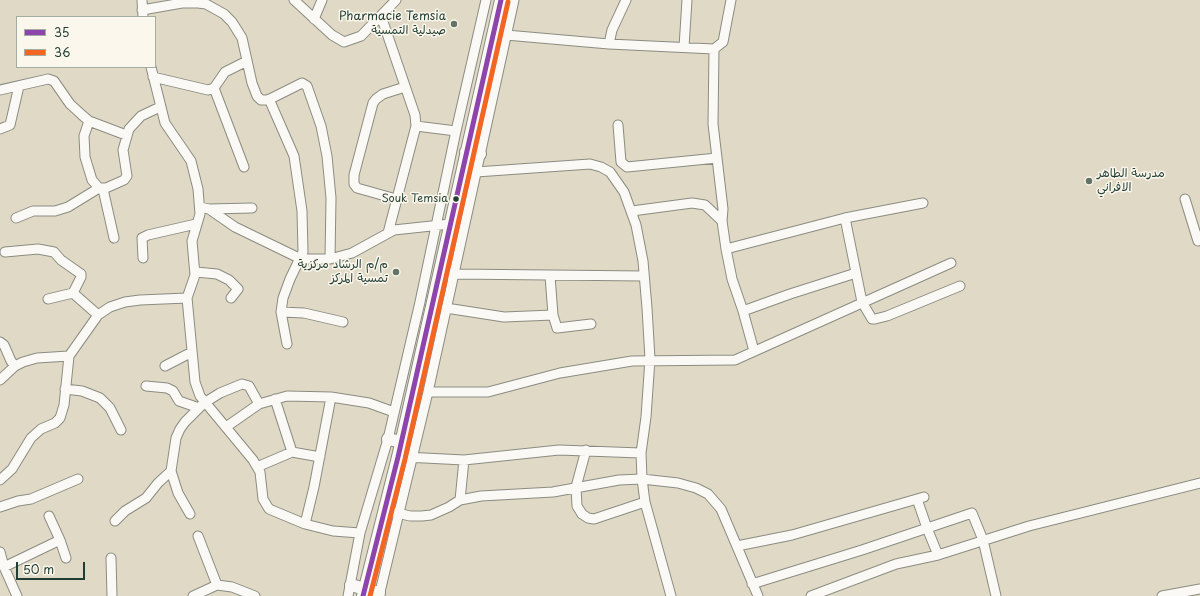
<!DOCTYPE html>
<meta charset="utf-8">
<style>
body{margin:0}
#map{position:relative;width:1200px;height:596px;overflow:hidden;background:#e0d9c6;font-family:"Playpen Sans",sans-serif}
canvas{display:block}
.legend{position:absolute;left:16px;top:16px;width:140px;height:52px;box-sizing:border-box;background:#fbf7ec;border:1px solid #a3ada2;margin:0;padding:5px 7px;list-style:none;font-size:12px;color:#1f3d34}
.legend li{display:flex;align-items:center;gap:8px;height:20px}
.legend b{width:20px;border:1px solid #a3ada2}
.scale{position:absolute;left:16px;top:562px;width:69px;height:18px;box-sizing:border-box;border:2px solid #1f3d34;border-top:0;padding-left:5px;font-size:12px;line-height:14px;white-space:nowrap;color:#1f3d34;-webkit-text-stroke:3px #fbf7ec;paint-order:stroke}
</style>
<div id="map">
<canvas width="1200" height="596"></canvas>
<ul class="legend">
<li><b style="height:5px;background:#8e44ad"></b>35</li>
<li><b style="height:5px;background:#f26522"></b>36</li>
</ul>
<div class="scale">50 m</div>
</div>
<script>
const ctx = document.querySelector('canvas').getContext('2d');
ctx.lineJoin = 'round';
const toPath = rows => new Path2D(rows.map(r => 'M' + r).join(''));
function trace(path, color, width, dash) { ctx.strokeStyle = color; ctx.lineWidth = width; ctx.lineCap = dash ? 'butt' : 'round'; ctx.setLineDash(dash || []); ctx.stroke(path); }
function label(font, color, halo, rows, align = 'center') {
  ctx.font = font + ' "Playpen Sans","Playpen Sans Arabic",sans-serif'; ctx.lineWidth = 3; ctx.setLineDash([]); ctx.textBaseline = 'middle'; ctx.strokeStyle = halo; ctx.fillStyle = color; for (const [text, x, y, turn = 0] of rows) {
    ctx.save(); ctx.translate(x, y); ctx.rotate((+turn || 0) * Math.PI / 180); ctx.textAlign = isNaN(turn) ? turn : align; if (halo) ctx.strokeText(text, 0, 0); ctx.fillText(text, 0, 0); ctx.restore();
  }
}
const minor = toPath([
 [142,0,143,17],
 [294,0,332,35,344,42,361,36,396,0],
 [142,10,182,3,198,3,206,4,224,14,232,22,242,38,252,83,257,96,261,100,268,100,302,83,307,86,321,126,327,156,331,198,330,259],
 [381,16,415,115,416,126,388,233],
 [314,19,322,0],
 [506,35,609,44,612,30,626,0],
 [609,44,714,49],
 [684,47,687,0],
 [151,67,165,123,191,161,198,189,200,214,192,241,195,275,187,298,195,382,200,396,253,460,260,472,263,499,269,509,305,524,333,531,360,533],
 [153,77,208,90,214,88,225,72,247,61],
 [214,88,244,167],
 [0,90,48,79,54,81,70,104,82,115,89,121,126,135],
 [269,99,294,156,302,211,303,252,290,279,283,298,281,312,287,344],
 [89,121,84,136,85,157,92,180,99,188],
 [618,125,621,162,627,167,717,158,713,124,714,49,723,42,731,0],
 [416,126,456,131],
 [0,129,10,125,19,86],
 [717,158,723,209,722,221],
 [476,172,590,164,601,167,610,172,624,192,636,225,643,261,647,308,650,359,646,417,641,453,642,479,645,502,671,596],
 [103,189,114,238],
 [396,199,357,188,354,184,354,175,373,103,376,99,383,94,405,87],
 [1185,199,1198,241],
 [923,203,845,218,862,302,872,319,875,319,887,316,960,286],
 [200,207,209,209,235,227,301,259,330,259,352,253,394,230,450,224],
 [209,209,252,208],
 [632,211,692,203,705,205,722,221,726,249,845,218],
 [16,218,33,211,55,211,68,207,99,188,106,188,124,180,127,176,123,150,129,129,141,116,160,107],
 [726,249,732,279,743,311],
 [5,252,38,249,54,252,61,260,81,274,81,277,73,293,98,315],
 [143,258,142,238,148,235,196,224],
 [196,272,217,274,229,280,238,289,231,298],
 [454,274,644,276],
 [48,299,73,293],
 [446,308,504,317,553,315,550,276],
 [281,312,304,313,343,322],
 [553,315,557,328,591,324],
 [0,342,4,345,11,361,15,366],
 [754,351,743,311,790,294,856,273],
 [165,366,192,352],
 [0,380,15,366,23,362,37,358,69,356],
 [146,386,167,388,173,391,179,401,199,408],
 [65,389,82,391,100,398,110,408,121,430],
 [428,392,488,392,560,373,632,361,735,360,951,263],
 [275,399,292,452],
 [226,427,259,404,287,396,331,397,369,403,394,412],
 [586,450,576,487,577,506,582,514,588,518,594,519,645,502],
 [405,457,464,460,559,450,641,453],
 [257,467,292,452,320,457],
 [171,471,178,493,190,514],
 [0,480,12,469,31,438,41,429,55,423,60,418,64,405,69,356,98,315,110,307,125,302,140,300,187,298],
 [917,499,927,528,938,555],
 [460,500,464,460],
 [0,507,18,501,31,499,78,479],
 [385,510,410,516,422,516,431,515,449,507,460,500,481,496,553,492,619,480,642,479,678,483,696,488,708,494,721,509,758,596],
 [115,521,125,511,146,498,158,483,171,471,176,438,180,429,185,422,204,403,220,393,242,384,249,386,259,404],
 [305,524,314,487,331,397],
 [198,536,217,585],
 [60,540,66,558],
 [737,546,792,535,924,497],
 [0,552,4,567,17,596],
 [111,558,112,596],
 [4,567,60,540,49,516],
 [752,584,862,550,972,513,983,540,996,596],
 [193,596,217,585,232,587,255,596],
 [348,596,360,533,388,439,420,302,456,131,486,0],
 [379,596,428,392,514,0],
 [811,596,896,564,938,555,1029,526,1200,483],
 [1162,596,1200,589]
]);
const major = toPath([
 [494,33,506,35],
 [466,152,480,154],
 [440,273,454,274],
 [388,439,402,442],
 [351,585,379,593],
 [363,596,398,457,501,0]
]);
const bus1 = toPath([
 [363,596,398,457,501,0]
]);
const bus2 = toPath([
 [370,596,405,459,508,2]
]);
const markers = [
 [454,24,4,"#637467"],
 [1089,181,4,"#637467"],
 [456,199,3.5,"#1f3d34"],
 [396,272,4,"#637467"]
];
const busNames = [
 ["Souk Temsia",448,199]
];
const poiNames = [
 ["Pharmacie Temsia",446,17],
 ["صيدلية التمسية",446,31],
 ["مدرسة الطاهر",1097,174,"left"],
 ["الافراني",1097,188,"left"],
 ["م/م الرشاد مركزية",388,265],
 ["تمسية المركز",388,279]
];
trace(minor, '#8b8c81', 11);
trace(major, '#8b8c81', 14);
trace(minor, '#faf9f6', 9);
trace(major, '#faf9f6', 12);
trace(bus1, '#8e44ad', 5);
trace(bus2, '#f26522', 5);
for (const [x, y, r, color] of markers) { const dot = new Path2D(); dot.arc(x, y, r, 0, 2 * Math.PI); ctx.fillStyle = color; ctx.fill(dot); trace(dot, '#fbf7ec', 1.5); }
label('11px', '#1f3d34', '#fbf7ec', busNames, 'right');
label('12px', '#1f3d34', '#fbf7ec', poiNames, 'right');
</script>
